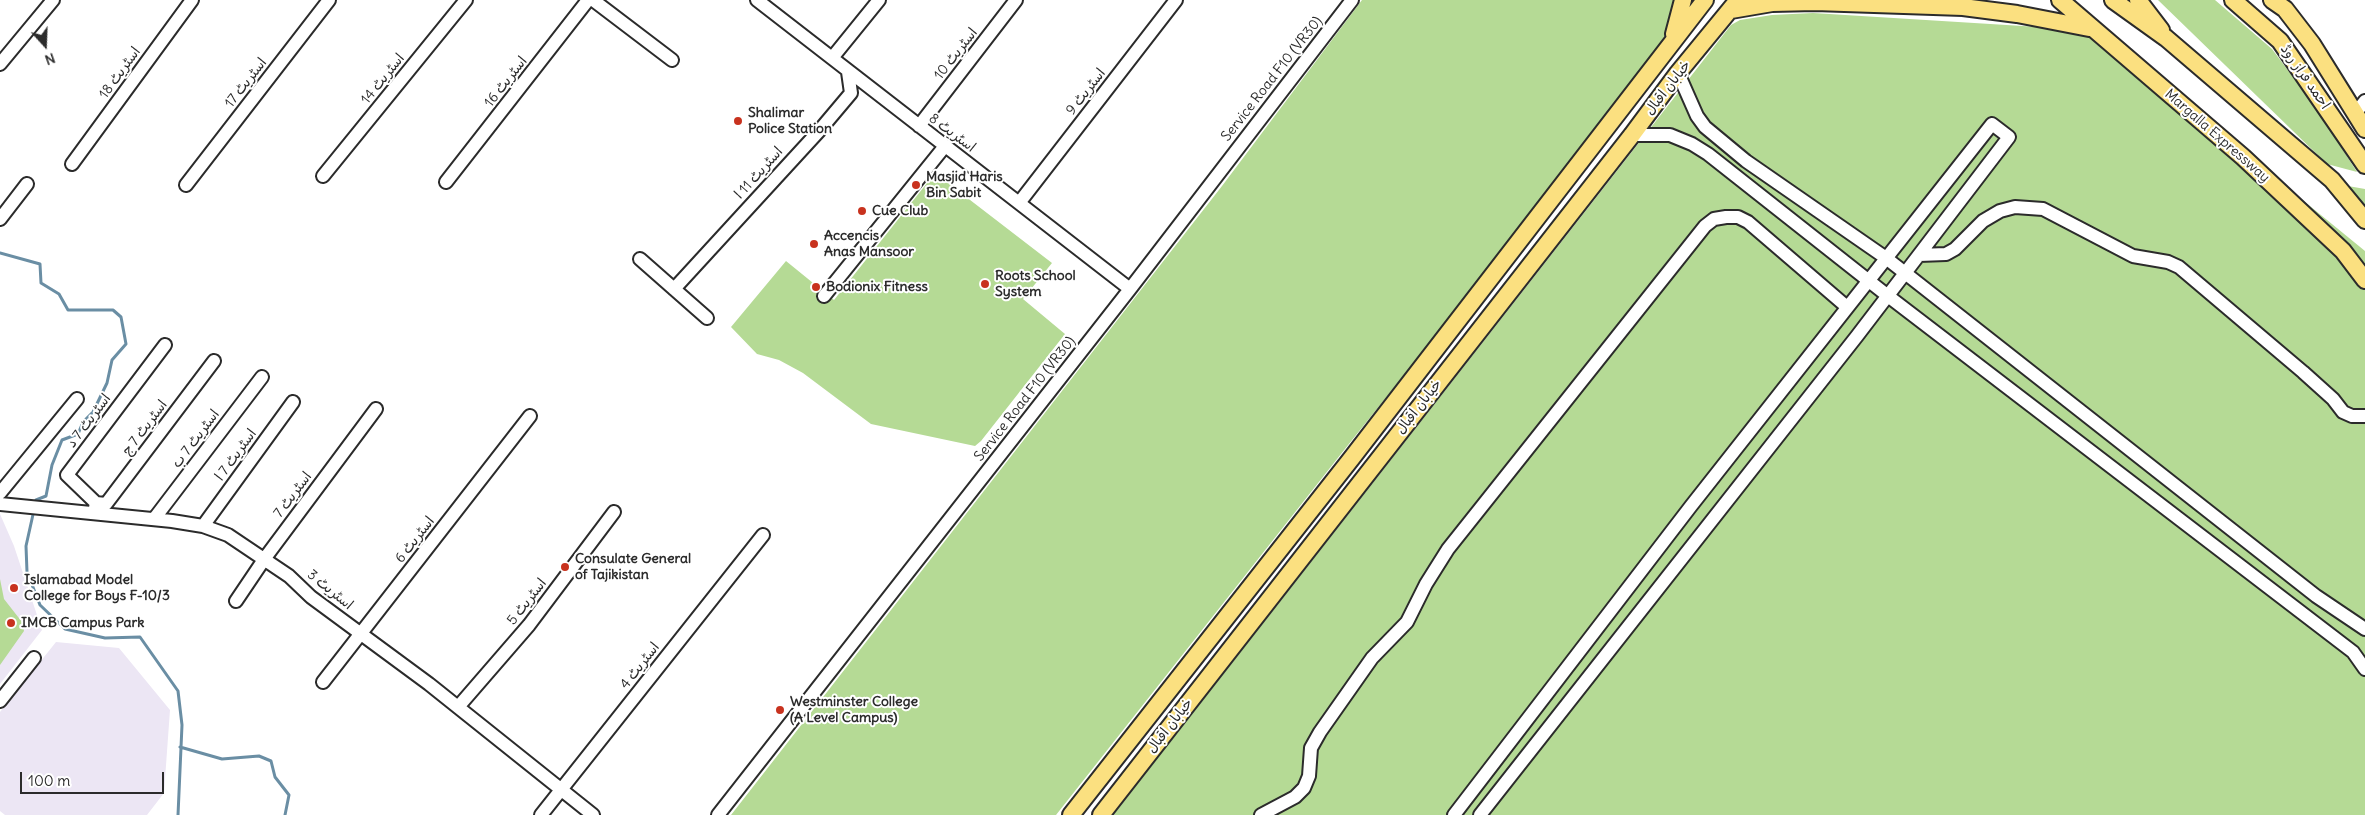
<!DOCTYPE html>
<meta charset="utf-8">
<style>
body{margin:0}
#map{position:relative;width:2365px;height:815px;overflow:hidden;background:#fff;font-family:Delius,sans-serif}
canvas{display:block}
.north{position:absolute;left:20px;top:20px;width:50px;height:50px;-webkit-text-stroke:4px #fff;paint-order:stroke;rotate:160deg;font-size:14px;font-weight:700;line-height:20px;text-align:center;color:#2b2b2b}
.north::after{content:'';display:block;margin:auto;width:18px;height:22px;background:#2b2b2b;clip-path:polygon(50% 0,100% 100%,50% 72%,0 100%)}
.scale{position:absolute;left:20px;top:772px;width:144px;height:22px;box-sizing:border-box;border:2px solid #2b2b2b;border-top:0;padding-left:6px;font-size:15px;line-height:18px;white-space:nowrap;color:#2b2b2b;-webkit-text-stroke:4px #fff;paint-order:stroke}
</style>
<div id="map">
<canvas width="2365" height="815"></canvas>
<div class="north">N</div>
<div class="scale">100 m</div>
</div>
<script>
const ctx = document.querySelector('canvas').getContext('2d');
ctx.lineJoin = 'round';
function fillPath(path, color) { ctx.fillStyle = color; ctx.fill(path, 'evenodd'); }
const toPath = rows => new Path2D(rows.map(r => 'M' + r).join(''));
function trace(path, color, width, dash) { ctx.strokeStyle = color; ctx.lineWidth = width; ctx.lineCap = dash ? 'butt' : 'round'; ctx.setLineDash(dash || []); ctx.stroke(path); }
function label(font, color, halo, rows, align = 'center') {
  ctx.font = font + ' Delius,"Playpen Sans Arabic",sans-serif'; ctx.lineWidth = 4; ctx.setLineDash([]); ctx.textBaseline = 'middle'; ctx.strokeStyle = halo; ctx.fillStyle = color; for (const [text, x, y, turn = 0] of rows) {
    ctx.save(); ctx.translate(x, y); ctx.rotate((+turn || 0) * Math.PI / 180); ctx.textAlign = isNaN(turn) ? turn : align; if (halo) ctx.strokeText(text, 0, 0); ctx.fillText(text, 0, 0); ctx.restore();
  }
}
const built = toPath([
 [0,514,14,546,42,630,0,684],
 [56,642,119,648,170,710,164,793,147,815,5,815,0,811,0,712]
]);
const green = toPath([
 [1362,0,1677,0,1673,39,1352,440,1056,815,731,815,1222,186],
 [2158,0,2215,0,2272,49,2314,105,2357,172,2327,164],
 [1813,13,2087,30,2196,113,2365,251,2365,815,1113,815,1731,25,1740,20,1772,15],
 [935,173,1052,263,1023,299,1065,334,981,441,975,446,871,424,803,373,779,360,757,354,731,327,786,261,834,300],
 [2348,186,2365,189,2365,212,2345,191],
 [0,579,4,599,22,622,24,631,0,665]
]);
const stream = toPath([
 [0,253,40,264,41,283,59,294,68,310,113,310,121,317,126,344,112,360,107,383,93,412,83,422,78,434,62,440,52,465,46,496,36,500,35,503],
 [34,510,26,546,27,572,40,605,65,629,105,638,140,637,178,691,182,725,178,815],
 [180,747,222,759,259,756,271,761,275,777,289,795,285,815]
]);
const minor = toPath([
 [593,0,672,60],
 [757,0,1130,289],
 [832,58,879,0],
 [0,64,53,0],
 [1678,73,1697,116,1705,127,1746,161,1886,258,2316,596,2365,629],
 [2355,114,2365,101],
 [919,126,1016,0],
 [1632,135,1670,135,1692,144,1708,154,1888,296,2353,652,2365,669],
 [72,164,192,0],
 [323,176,466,0],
 [446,182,588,0],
 [186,185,329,0],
 [1019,203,1176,0],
 [0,219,27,184],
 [1919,255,1946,254,1955,249,1983,221,2000,211,2015,207,2043,209,2133,256,2168,262,2179,267,2303,372,2333,399,2343,412,2352,416,2365,416],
 [640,259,707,318],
 [674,289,819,131,851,93,848,72],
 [824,296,945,146],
 [0,493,77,399],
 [96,503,106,504,214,361],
 [0,504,172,521,203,526,228,535,289,576,311,597,429,684,593,815],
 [94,513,96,503,67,475,165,345],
 [154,519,262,377],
 [203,526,293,402],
 [236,601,265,558,376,409],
 [323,682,530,416],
 [0,701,34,658],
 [458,707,529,625,614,512],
 [541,815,763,535],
 [718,815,1130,289,1352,0],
 [1261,815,1295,797,1304,788,1309,776,1311,748,1320,732,1372,658,1407,622,1426,584,1448,549,1705,226,1714,219,1726,217,1738,217,1748,222,1847,307],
 [1454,815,1691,506,1992,124,2009,137,1857,336,1480,815]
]);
const major = toPath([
 [2060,0,2243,157,2343,251,2365,280],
 [2113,0,2166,38,2332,180,2365,220],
 [2138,0,2161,30],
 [2233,0,2280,41,2365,165],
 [2272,0,2285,9,2312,44,2365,129],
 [1731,10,1772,3,1815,2,1963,7,2017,14,2089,28],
 [1674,34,1683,0],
 [1071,815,1351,459,1705,0],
 [1101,815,1632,135,1678,73,1738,0]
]);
const markers = [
 [738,121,5,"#c8321e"],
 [916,185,5,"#c8321e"],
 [862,211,5,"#c8321e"],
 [814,244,5,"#c8321e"],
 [985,284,5,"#c8321e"],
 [816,287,5,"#c8321e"],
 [565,567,5,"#c8321e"],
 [14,588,5,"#c8321e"],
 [11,623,5,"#c8321e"],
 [780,710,5,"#c8321e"]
];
const streetNames = [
 ["اسٹریٹ 10",956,54,-52],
 ["اسٹریٹ 18",120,73,-54],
 ["احمد فراز روڈ",2305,77,55],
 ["اسٹریٹ 14",383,79,-51],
 ["Service Road F10 (VR30)",1272,79,-52],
 ["اسٹریٹ 16",506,82,-52],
 ["اسٹریٹ 17",246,83,-52],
 ["خیابان اقبال",1668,88,-52],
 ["اسٹریٹ 9",1086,92,-52],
 ["اسٹریٹ 8",952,133,37],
 ["Margalla Expressway",2217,136,41],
 ["اسٹریٹ 11 ا",759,173,-48],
 ["Service Road F10 (VR30)",1025,399,-52],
 ["خیابان اقبال",1419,407,-52],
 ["اسٹریٹ 7 د",89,421,-53],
 ["اسٹریٹ 7 ج",145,428,-53],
 ["اسٹریٹ 7 ب",196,439,-53],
 ["اسٹریٹ 7 ا",236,455,-54],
 ["اسٹریٹ 7",293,495,-53],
 ["اسٹریٹ 6",415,540,-52],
 ["اسٹریٹ 3",330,590,39],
 ["اسٹریٹ 5",527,602,-52],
 ["اسٹریٹ 4",640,666,-52],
 ["خیابان اقبال",1170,726,-52]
];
const poiNames = [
 ["Shalimar",748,113],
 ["Police Station",748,129],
 ["Masjid Haris",926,177],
 ["Bin Sabit",926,193],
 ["Cue Club",872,211],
 ["Accencis",824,236],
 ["Anas Mansoor",824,252],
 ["Roots School",995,276],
 ["System",995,292],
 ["Bodionix Fitness",826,287],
 ["Consulate General",575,559],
 ["of Tajikistan",575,575],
 ["Islamabad Model",24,580],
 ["College for Boys F-10/3",24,596],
 ["IMCB Campus Park",21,623],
 ["Westminster College",790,702],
 ["(A Level Campus)",790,718]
];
fillPath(built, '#ece6f4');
fillPath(green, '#b5da95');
trace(stream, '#6a8ea4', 3);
trace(minor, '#2b2b2b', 16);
trace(major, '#2b2b2b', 20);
trace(minor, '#fff', 12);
trace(major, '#fbe080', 16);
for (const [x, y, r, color] of markers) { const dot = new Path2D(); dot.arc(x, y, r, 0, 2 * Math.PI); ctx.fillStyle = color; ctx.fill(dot); trace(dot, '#fff', 2); }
label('14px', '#2b2b2b', '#fff', streetNames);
label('bold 14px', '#2b2b2b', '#fff', poiNames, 'left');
</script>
